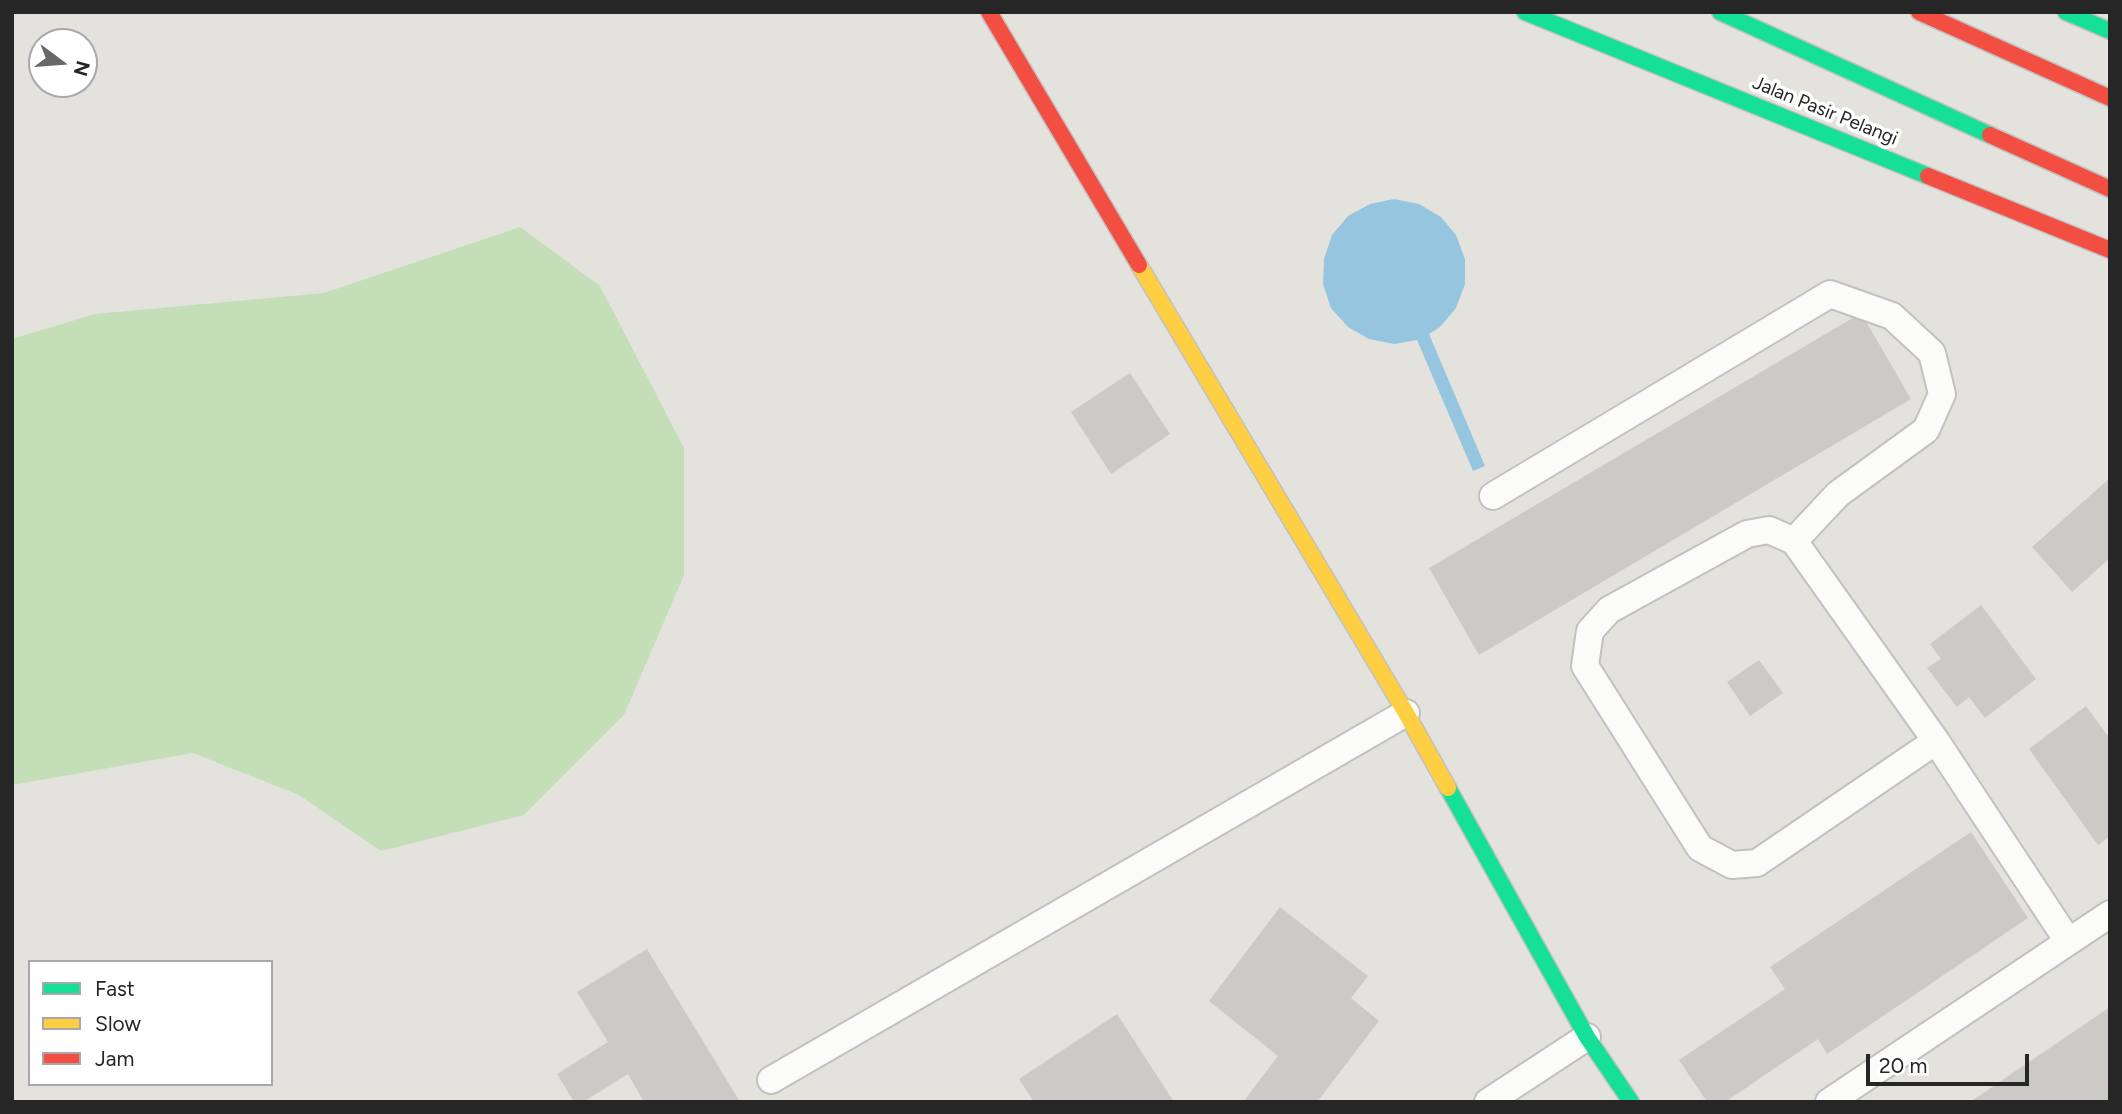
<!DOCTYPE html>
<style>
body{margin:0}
#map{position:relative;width:2122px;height:1114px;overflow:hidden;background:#e4e2dc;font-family:Figtree,sans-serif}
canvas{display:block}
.frame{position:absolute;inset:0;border:14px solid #262626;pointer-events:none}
.legend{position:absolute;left:28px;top:960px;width:245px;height:126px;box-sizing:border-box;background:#fff;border:2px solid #a8a8a8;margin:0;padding:9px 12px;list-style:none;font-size:21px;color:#262626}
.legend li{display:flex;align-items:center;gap:14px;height:35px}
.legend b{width:35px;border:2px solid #a8a8a8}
.north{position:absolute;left:28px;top:28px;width:70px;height:70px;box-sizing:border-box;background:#fff;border:2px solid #a8a8a8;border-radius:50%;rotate:106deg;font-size:19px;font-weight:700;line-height:28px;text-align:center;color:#262626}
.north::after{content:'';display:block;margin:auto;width:24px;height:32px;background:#686866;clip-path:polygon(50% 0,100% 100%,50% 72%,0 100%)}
.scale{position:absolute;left:1866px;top:1054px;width:163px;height:32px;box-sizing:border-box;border:4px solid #262626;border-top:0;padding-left:9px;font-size:21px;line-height:24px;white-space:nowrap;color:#262626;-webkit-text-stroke:5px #fff;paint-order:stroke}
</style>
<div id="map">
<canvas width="2122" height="1114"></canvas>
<div class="frame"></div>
<ul class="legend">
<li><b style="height:9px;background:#16e098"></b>Fast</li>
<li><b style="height:9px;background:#ffcf43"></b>Slow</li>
<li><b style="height:9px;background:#f24e42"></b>Jam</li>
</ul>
<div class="north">N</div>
<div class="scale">20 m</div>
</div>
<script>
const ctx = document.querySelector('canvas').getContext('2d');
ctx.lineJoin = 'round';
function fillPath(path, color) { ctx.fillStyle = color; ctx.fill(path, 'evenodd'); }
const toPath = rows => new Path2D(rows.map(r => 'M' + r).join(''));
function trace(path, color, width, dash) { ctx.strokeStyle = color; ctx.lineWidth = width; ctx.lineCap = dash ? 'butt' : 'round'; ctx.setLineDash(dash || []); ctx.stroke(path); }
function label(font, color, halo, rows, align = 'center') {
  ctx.font = font + ' Figtree,sans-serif'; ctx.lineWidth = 7; ctx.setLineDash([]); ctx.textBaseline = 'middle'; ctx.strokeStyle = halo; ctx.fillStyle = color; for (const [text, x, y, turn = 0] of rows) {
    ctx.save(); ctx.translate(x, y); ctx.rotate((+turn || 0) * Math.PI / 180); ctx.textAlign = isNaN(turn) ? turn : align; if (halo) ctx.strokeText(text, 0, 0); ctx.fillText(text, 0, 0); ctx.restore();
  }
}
const green = toPath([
 [520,227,600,286,684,448,684,575,624,715,524,815,381,851,299,795,193,753,12,785,12,339,95,314,324,293]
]);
const water = toPath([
 [1394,199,1419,204,1441,217,1456,235,1465,259,1465,284,1456,308,1440,327,1429,334,1485,466,1473,471,1417,340,1394,344,1369,339,1348,327,1331,308,1323,284,1324,259,1332,235,1348,216,1370,204]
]);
const building = toPath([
 [1861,313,1911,399,1479,655,1429,568],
 [1130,373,1170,434,1111,474,1071,412],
 [2110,478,2110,558,2072,592,2032,547],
 [1981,605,2036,679,1985,718,1969,697,1957,707,1927,668,1941,659,1930,644],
 [1759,660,1783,693,1750,716,1727,682],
 [2086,706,2110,739,2110,836,2098,845,2029,749],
 [1971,832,2028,918,1827,1054,1818,1039,1725,1102,1707,1102,1679,1060,1785,989,1770,967],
 [1280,907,1368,976,1351,998,1379,1021,1317,1102,1243,1102,1278,1056,1209,1001],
 [647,949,740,1102,644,1102,628,1074,583,1102,574,1102,557,1074,608,1042,577,992],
 [2110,1007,2110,1102,1970,1102],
 [1117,1014,1174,1102,1034,1102,1019,1079]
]);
const lane = toPath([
 [1493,496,1830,294,1892,316,1932,353,1942,394,1926,430,1838,494,1794,541],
 [1936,741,1757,863,1732,865,1700,848,1585,666,1590,631,1609,610,1747,534,1769,530,1794,541,1936,741,2068,941],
 [771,1080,1406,713],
 [1488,1102,1587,1037],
 [1829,1102,2110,914]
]);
const fast = toPath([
 [1525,12,1928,176],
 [1720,12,1990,135],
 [2066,12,2110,31],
 [1448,788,1587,1037,1631,1102]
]);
const slow = toPath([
 [1139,265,1406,713,1448,788]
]);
const jam = toPath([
 [989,12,1139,265],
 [1919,12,2110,98],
 [1990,135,2110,189],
 [1928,176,2110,250]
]);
const streetNames = [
 ["Jalan Pasir Pelangi",1825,111,22]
];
fillPath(green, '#c4deb8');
fillPath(water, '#96c5e0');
fillPath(building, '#cccac6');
trace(lane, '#c2c1c1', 30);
trace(fast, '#c2c1c1', 19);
trace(slow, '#c2c1c1', 19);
trace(jam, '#c2c1c1', 19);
trace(lane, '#fbfbfa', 26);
trace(fast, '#16e098', 16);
trace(slow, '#ffcf43', 16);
trace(jam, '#f24e42', 16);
label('19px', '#262626', '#fff', streetNames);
</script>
